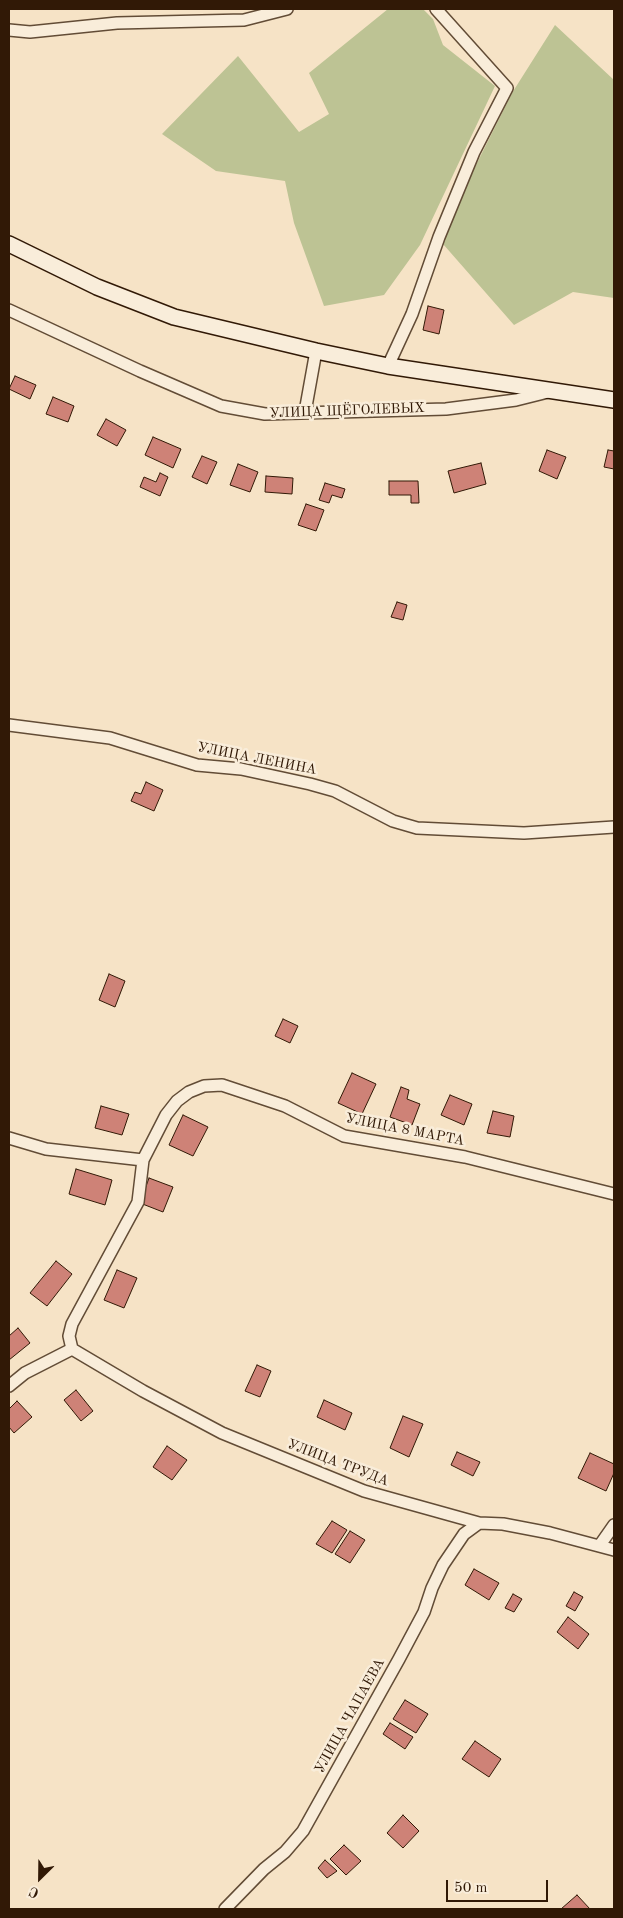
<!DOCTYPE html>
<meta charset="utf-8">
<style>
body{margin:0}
#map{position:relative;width:623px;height:1918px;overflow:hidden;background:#f6e3c6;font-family:"Old Standard TT",serif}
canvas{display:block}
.frame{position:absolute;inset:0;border:10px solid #311906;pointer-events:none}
.north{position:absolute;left:15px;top:1853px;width:50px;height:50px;-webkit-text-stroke:4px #f9edda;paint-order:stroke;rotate:203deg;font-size:14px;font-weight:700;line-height:20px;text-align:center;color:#311906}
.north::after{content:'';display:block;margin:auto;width:18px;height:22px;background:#311906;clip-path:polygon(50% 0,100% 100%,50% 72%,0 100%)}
.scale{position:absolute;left:446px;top:1880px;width:102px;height:22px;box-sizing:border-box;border:2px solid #311906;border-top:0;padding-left:6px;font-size:15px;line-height:18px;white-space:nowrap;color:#311906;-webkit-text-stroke:4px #f9edda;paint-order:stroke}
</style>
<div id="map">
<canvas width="623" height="1918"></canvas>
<div class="frame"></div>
<div class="north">С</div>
<div class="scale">50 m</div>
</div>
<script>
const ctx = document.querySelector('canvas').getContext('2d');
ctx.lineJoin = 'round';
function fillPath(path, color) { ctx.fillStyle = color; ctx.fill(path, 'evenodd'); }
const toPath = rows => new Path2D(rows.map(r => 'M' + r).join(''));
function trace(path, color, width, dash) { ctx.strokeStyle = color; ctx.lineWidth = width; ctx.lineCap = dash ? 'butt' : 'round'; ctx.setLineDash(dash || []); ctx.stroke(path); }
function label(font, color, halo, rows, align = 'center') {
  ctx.font = font + ' "Old Standard TT",serif'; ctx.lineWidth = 5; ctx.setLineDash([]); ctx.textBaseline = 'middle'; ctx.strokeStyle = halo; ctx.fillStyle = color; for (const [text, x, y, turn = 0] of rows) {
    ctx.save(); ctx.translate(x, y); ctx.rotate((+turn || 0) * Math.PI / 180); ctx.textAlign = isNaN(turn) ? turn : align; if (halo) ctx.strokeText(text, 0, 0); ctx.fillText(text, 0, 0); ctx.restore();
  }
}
const green = toPath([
 [388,9,423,9,433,19,443,45,495,86,420,245,384,295,324,306,294,223,285,181,216,171,162,134,238,56,299,132,329,114,309,73],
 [555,25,614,80,614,298,573,292,514,325,443,244,474,169,512,93]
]);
const building = toPath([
 [428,306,444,310,439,334,423,330,428,306],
 [15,376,36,385,30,399,9,389,15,376],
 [53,397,74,406,68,422,46,414,53,397],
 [106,419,126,430,117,446,97,435,106,419],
 [153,437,181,449,173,468,145,455,153,437],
 [547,450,566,457,557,479,539,471,547,450],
 [608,450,614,451,614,469,604,467,608,450],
 [202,456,217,462,207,484,192,477,202,456],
 [481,463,486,484,454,493,448,471,481,463],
 [238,464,258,472,250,492,230,485,238,464],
 [160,473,168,477,160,496,140,487,144,477,156,482,160,473],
 [266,476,293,478,292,494,265,492,266,476],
 [389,481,418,481,419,503,411,503,411,495,389,495,389,481],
 [325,483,345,489,342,498,332,495,329,503,319,500,325,483],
 [306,504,324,510,316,531,298,525,306,504],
 [397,602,407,605,403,620,391,617,397,602],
 [146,782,163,790,154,811,131,801,135,792,141,794,146,782],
 [109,974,125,981,115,1007,99,1000,109,974],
 [283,1019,298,1026,290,1043,275,1036,283,1019],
 [352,1073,376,1084,362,1114,338,1103,352,1073],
 [401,1087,409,1090,407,1099,420,1104,412,1125,390,1117,401,1087],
 [450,1095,472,1104,464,1125,441,1115,450,1095],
 [101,1106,129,1114,122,1135,95,1128,101,1106],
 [493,1111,514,1116,510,1137,487,1133,493,1111],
 [183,1115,208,1127,193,1156,169,1145,183,1115],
 [76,1169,112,1180,105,1205,69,1194,76,1169],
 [149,1178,173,1187,163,1212,140,1203,149,1178],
 [56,1261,72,1274,47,1306,30,1293,56,1261],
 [117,1270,137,1278,124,1308,104,1300,117,1270],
 [18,1328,30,1343,9,1360,9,1336,18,1328],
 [257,1365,271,1371,260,1397,245,1391,257,1365],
 [76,1390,93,1411,81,1421,64,1400,76,1390],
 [324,1400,352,1413,345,1430,317,1417,324,1400],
 [17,1401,32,1417,14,1433,9,1427,9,1409,17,1401],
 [403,1416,423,1424,409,1457,390,1448,403,1416],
 [167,1446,187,1460,172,1480,153,1467,167,1446],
 [457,1452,480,1462,473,1476,451,1465,457,1452],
 [590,1453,614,1464,614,1473,606,1491,578,1478,590,1453],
 [332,1521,347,1530,332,1553,316,1544,332,1521],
 [350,1531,365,1540,350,1563,335,1554,350,1531],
 [474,1569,499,1583,489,1600,465,1585,474,1569],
 [574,1592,583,1597,575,1611,566,1606,574,1592],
 [513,1594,522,1599,514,1612,505,1608,513,1594],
 [568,1617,589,1634,578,1649,557,1632,568,1617],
 [405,1700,428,1714,416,1733,393,1719,405,1700],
 [390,1723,413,1737,405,1749,383,1734,390,1723],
 [475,1741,501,1759,489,1777,462,1759,475,1741],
 [403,1815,419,1831,403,1848,387,1833,403,1815],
 [344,1845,361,1861,346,1875,330,1859,344,1845],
 [325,1860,337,1871,327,1878,318,1868,325,1860],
 [577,1895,590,1909,561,1909,577,1895]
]);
const minor = toPath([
 [9,30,30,32,117,23,244,20,287,9],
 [9,310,140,371,221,406,265,414,446,409,516,400,548,392],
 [388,366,412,314,439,237,474,152,507,88,436,9],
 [305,412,316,351],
 [9,725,110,738,197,765,241,769,310,784,335,791,393,821,417,828,524,833,614,827],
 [9,1138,46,1149,143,1160],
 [72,1349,69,1336,72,1324,138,1202,143,1160,166,1115,177,1101,189,1092,204,1086,222,1085,285,1106,344,1136,465,1157,614,1194],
 [72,1349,143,1391,222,1433,364,1491,479,1523,503,1524,550,1533,614,1550],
 [9,1386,25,1373,72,1349],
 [600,1545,614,1525],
 [225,1909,264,1869,285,1852,303,1831,399,1659,424,1612,432,1588,443,1565,464,1534,479,1523]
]);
const secondary = toPath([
 [9,244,97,287,174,317,316,351,388,366,614,400]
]);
const streetNames = [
 ["УЛИЦА ЩЁГОЛЕВЫХ",347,411,-2],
 ["УЛИЦА ЛЕНИНА",257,759,11],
 ["УЛИЦА 8 МАРТА",405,1130,11],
 ["УЛИЦА ТРУДА",338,1463,21],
 ["УЛИЦА ЧАПАЕВА",350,1716,-61]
];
fillPath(green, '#bdc394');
fillPath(building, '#ce8277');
trace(building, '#311906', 1);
trace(minor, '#624c36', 14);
trace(secondary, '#311906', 18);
trace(minor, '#f9edda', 11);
trace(secondary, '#f9edda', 15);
label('14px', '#311906', '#f9edda', streetNames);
</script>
